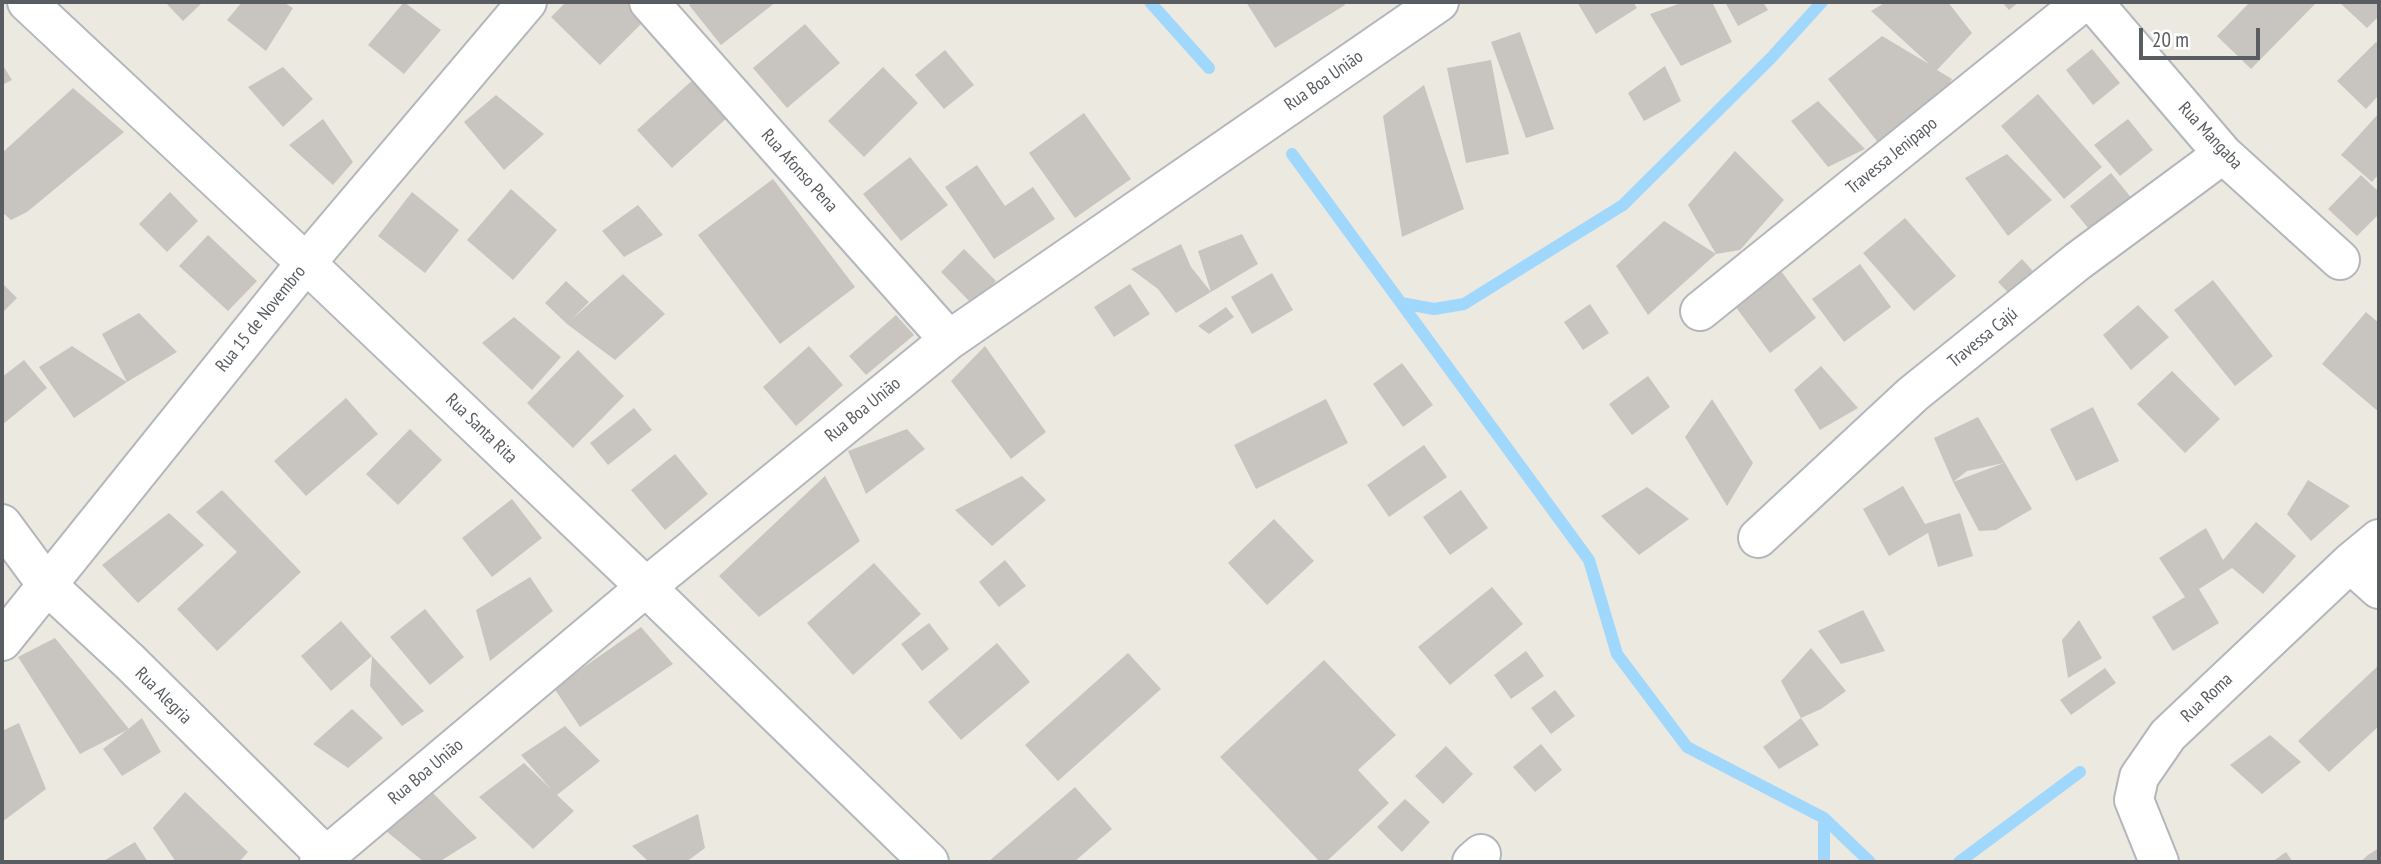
<!DOCTYPE html>
<meta charset="utf-8">
<style>
body{margin:0}
#map{position:relative;width:2381px;height:864px;overflow:hidden;background:#ece9e0;font-family:"PT Sans Narrow",sans-serif}
canvas{display:block}
.frame{position:absolute;inset:0;border:4px solid #595d61;pointer-events:none}
.scale{position:absolute;left:2139px;top:28px;width:121px;height:32px;box-sizing:border-box;border:4px solid #595d61;border-top:0;padding-left:9px;font-size:21px;line-height:24px;white-space:nowrap;color:#595d61;-webkit-text-stroke:5px #fff;paint-order:stroke}
</style>
<div id="map">
<canvas width="2381" height="864"></canvas>
<div class="frame"></div>
<div class="scale">20 m</div>
</div>
<script>
const ctx = document.querySelector('canvas').getContext('2d');
ctx.lineJoin = 'round';
const toPath = rows => new Path2D(rows.map(r => 'M' + r).join(''));
function trace(path, color, width, dash) { ctx.strokeStyle = color; ctx.lineWidth = width; ctx.lineCap = dash ? 'butt' : 'round'; ctx.setLineDash(dash || []); ctx.stroke(path); }
function fillPath(path, color) { ctx.fillStyle = color; ctx.fill(path, 'evenodd'); }
function label(font, color, halo, rows, align = 'center') {
  ctx.font = font + ' "PT Sans Narrow",sans-serif'; ctx.lineWidth = 6; ctx.setLineDash([]); ctx.textBaseline = 'middle'; ctx.strokeStyle = halo; ctx.fillStyle = color; for (const [text, x, y, turn = 0] of rows) {
    ctx.save(); ctx.translate(x, y); ctx.rotate((+turn || 0) * Math.PI / 180); ctx.textAlign = isNaN(turn) ? turn : align; if (halo) ctx.strokeText(text, 0, 0); ctx.fillText(text, 0, 0); ctx.restore();
  }
}
const stream = toPath([
 [1150,2,1209,68],
 [1292,154,1589,560,1617,654,1687,747,1824,818,1824,862],
 [1401,303,1434,309,1464,304,1623,205,1771,58,1822,2],
 [1824,818,1870,862],
 [1959,862,2080,772]
]);
const building = toPath([
 [165,2,203,2,183,21],
 [242,2,283,2,293,8,266,51,227,20],
 [404,2,441,30,404,74,368,45],
 [566,2,628,2,646,19,600,65,551,17],
 [692,2,776,2,721,45,689,5],
 [1246,2,1344,2,1345,5,1275,48],
 [1577,2,1633,2,1637,8,1596,34],
 [1684,2,1712,2,1732,42,1681,66,1650,14],
 [1725,2,1763,2,1768,10,1738,26],
 [1886,2,1948,2,1972,33,1937,70,1952,79,1940,99,1880,145,1828,79,1882,36,1929,64,1871,11],
 [2002,2,2019,2,2009,10],
 [2250,2,2317,2,2251,69,2217,36],
 [2339,2,2379,2,2379,16,2367,28],
 [805,24,840,63,787,108,753,68],
 [1520,32,1554,129,1526,138,1491,42],
 [2376,42,2379,45,2379,95,2366,109,2337,81],
 [2092,49,2120,83,2093,105,2066,70],
 [945,50,974,85,944,109,915,75],
 [1491,60,1509,154,1466,163,1447,68],
 [2,64,12,80,2,85],
 [1665,66,1681,101,1644,121,1628,93],
 [283,67,313,99,283,127,248,87],
 [883,67,918,103,864,157,828,121],
 [706,68,740,106,672,168,637,130],
 [1424,85,1464,209,1402,237,1383,116],
 [73,88,124,132,27,212,11,220,2,212,2,153],
 [2038,94,2102,167,2064,199,2001,126],
 [496,95,544,134,504,170,464,122],
 [1818,101,1865,149,1828,167,1791,121],
 [1084,113,1131,179,1075,218,1029,153],
 [2379,113,2379,174,2372,182,2341,155],
 [323,119,353,162,333,185,289,145],
 [2128,119,2153,150,2120,176,2094,145],
 [1735,151,1784,200,1740,250,1716,254,1648,315,1616,266,1664,221,1716,254,1688,205],
 [2007,154,2052,200,2008,236,1965,178],
 [910,157,948,205,901,241,863,194],
 [977,165,1005,206,1033,187,1055,219,994,259,945,187],
 [2111,173,2134,201,2093,234,2070,206],
 [2361,175,2379,192,2379,214,2357,236,2328,209],
 [773,179,855,287,780,344,698,235],
 [511,189,557,230,513,280,467,240],
 [170,192,198,221,167,252,139,224],
 [412,192,459,230,425,273,378,236],
 [638,205,663,235,624,257,602,231],
 [1905,218,1956,276,1914,311,1863,253],
 [1242,234,1258,264,1211,292,1198,251],
 [208,235,257,281,228,311,179,266],
 [1181,244,1191,267,1211,292,1176,313,1158,289,1131,269],
 [964,249,996,281,973,305,941,272],
 [2022,259,2042,281,2018,303,1998,282],
 [1860,264,1891,307,1844,342,1812,299],
 [1778,267,1816,318,1770,353,1732,302],
 [1272,273,1293,310,1252,334,1231,297],
 [623,274,665,314,615,360,567,324,545,303,566,281,589,302,571,320],
 [2213,280,2273,356,2235,386,2174,310],
 [2,283,17,298,2,313],
 [1130,284,1150,314,1114,337,1094,307],
 [1590,304,1609,333,1583,350,1564,322],
 [2138,305,2169,337,2131,370,2103,335],
 [1226,307,1234,317,1209,334,1198,326],
 [2366,312,2379,323,2379,412,2322,364],
 [139,313,177,352,127,382,102,334],
 [896,315,914,335,866,375,849,356],
 [514,317,561,357,532,390,482,343],
 [72,346,127,382,74,418,39,367],
 [809,346,843,385,796,426,763,387],
 [985,346,1046,432,1011,459,951,381],
 [578,350,624,396,573,448,527,403],
 [24,360,47,388,2,425,2,377],
 [1402,363,1433,405,1403,427,1373,384],
 [1821,366,1858,408,1820,430,1794,390],
 [2172,371,2220,419,2185,453,2137,404],
 [1648,376,1670,407,1632,435,1609,404],
 [346,398,378,434,306,496,274,461],
 [1326,399,1348,443,1256,489,1234,445],
 [1712,399,1753,463,1727,506,1685,437],
 [2093,407,2119,461,2076,481,2050,429],
 [634,408,652,430,608,465,590,443],
 [1978,417,2032,509,1996,530,1979,531,1953,482,1934,438],
 [2004,463,1953,482,1967,471],
 [410,429,442,460,398,505,366,474],
 [907,429,925,449,866,494,848,451],
 [1424,445,1447,477,1389,517,1367,485],
 [675,454,708,494,665,530,631,490],
 [825,476,860,541,759,617,719,576],
 [1022,476,1046,500,992,546,955,510],
 [2308,480,2350,506,2311,541,2287,514],
 [1903,486,1925,524,1960,513,1973,556,1938,567,1928,533,1889,556,1863,509],
 [1647,487,1689,519,1639,555,1601,516],
 [222,490,301,572,217,651,177,609,237,552,196,512],
 [1461,490,1488,528,1450,555,1423,517],
 [512,499,542,538,492,577,462,538],
 [169,513,204,545,138,603,102,565],
 [1274,519,1314,561,1267,605,1228,563],
 [2256,522,2296,556,2263,594,2232,568,2199,589,2219,623,2173,651,2152,617,2185,597,2159,558,2206,528,2223,560],
 [1005,560,1026,586,999,607,979,582],
 [874,563,921,614,853,675,807,623],
 [530,577,553,611,490,661,476,610],
 [1492,587,1523,624,1450,685,1418,647],
 [425,609,464,657,430,685,390,637],
 [1863,610,1885,651,1841,664,1818,631],
 [2079,620,2102,658,2068,678,2062,640],
 [341,621,372,656,331,691,301,656],
 [929,623,949,649,922,671,901,644],
 [641,627,673,664,580,727,554,688],
 [55,638,129,729,80,754,18,657],
 [997,643,1030,682,961,740,928,702],
 [1811,648,1846,691,1821,709,1801,718,1781,681],
 [1526,651,1544,676,1511,699,1494,675],
 [1128,653,1161,689,1058,781,1025,745],
 [372,656,424,711,402,726,370,686],
 [1324,660,1396,735,1358,770,1389,803,1326,862,1320,862,1220,757],
 [2379,665,2379,726,2329,772,2298,741],
 [2105,668,2116,683,2071,715,2060,700],
 [1555,690,1575,716,1551,734,1531,708],
 [352,709,383,738,348,768,313,744],
 [142,718,161,752,122,776,103,749],
 [1801,718,1819,745,1779,769,1763,747],
 [19,723,46,789,2,822,2,731],
 [565,726,600,761,557,795,574,811,533,849,479,797,524,763,551,789,521,755],
 [2270,735,2301,762,2262,794,2230,765],
 [1541,744,1562,770,1535,792,1513,767],
 [1446,746,1473,774,1443,804,1415,776],
 [1075,787,1112,829,1074,862,988,862],
 [185,792,248,852,239,862,176,862,153,828],
 [433,793,477,838,439,862,424,862,386,831],
 [1405,799,1430,822,1402,852,1377,827],
 [698,814,705,848,686,862,649,862,632,846],
 [135,842,148,862,102,862],
 [2379,848,2379,862,2360,862,2368,855],
 [2286,852,2293,862,2272,862]
]);
const minor = toPath([
 [27,2,306,263,646,587,929,862],
 [649,2,949,340],
 [2093,2,2223,154,2340,260],
 [1700,311,2083,2],
 [2,524,47,585,130,662,332,862],
 [1758,538,1913,394,2078,261,2223,154],
 [2350,563,2379,589],
 [319,862,646,587,949,340,1439,2],
 [1472,862,1481,854],
 [2159,862,2134,800,2139,777,2168,735,2350,563,2379,539]
]);
const tertiary = toPath([
 [2,641,306,263,527,2]
]);
const streetNames = [
 ["Rua Boa União",1324,81,-35],
 ["Rua Mangaba",2210,136,47],
 ["Travessa Jenipapo",1892,156,-39],
 ["Rua Afonso Pena",799,171,48],
 ["Rua 15 de Novembro",261,319,-51],
 ["Travessa Cajú",1983,338,-39],
 ["Rua Boa União",863,410,-39],
 ["Rua Santa Rita",481,429,44],
 ["Rua Alegria",163,696,45],
 ["Rua Roma",2207,698,-43],
 ["Rua Boa União",426,772,-40]
];
trace(stream, '#a0d7fc', 12);
fillPath(building, '#c8c5c0');
trace(minor, '#b3b7bb', 42);
trace(tertiary, '#b3b7bb', 42);
trace(minor, '#fff', 38);
trace(tertiary, '#fff', 38);
label('18px', '#595d61', '#fff', streetNames);
</script>
